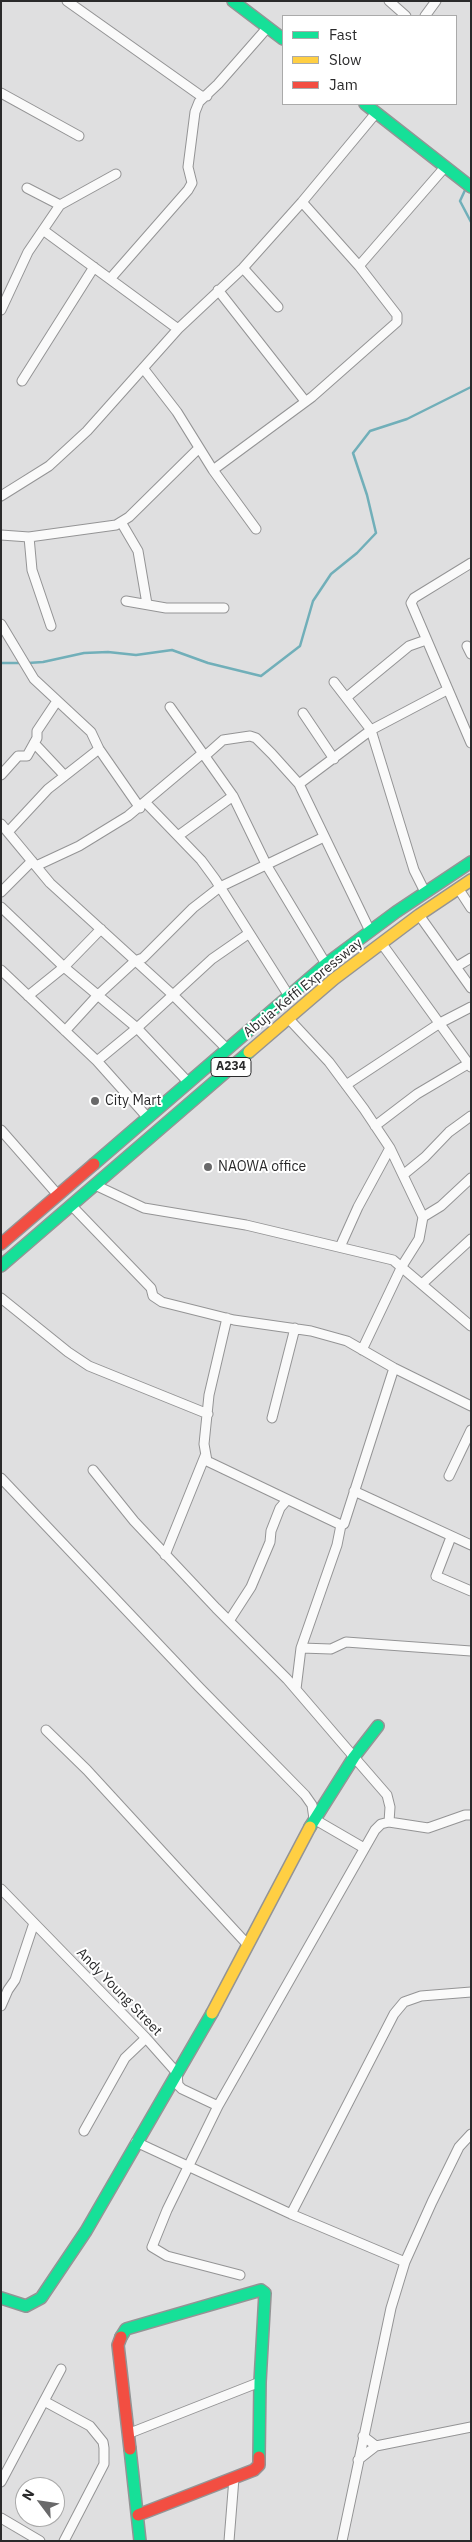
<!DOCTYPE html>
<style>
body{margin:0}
#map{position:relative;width:472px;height:2542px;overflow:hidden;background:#dfdfe0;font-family:"IBM Plex Sans",sans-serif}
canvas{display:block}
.frame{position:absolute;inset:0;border:2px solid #2a2a2b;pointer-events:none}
.legend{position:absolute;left:282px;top:15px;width:175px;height:90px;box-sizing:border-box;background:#fff;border:1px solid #aaa;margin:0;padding:6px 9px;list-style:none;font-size:15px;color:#2a2a2b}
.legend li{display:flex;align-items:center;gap:10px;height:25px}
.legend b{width:25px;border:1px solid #aaa}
.north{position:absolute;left:15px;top:2477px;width:50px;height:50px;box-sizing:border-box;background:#fff;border:1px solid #aaa;border-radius:50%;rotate:301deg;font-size:14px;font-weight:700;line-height:20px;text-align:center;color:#2a2a2b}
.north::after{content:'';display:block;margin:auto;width:18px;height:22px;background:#69696a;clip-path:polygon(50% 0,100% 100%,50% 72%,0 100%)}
</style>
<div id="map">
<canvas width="472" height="2542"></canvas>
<div class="frame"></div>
<ul class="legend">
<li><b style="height:6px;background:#16e098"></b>Fast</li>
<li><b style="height:6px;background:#ffcf43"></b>Slow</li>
<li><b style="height:6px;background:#f24e42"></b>Jam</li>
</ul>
<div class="north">N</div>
</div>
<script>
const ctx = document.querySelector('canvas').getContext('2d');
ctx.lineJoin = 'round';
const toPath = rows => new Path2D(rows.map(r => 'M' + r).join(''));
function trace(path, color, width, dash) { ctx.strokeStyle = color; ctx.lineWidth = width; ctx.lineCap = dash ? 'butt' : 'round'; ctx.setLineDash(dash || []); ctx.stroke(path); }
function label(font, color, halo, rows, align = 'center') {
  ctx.font = font + ' "IBM Plex Sans",sans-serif'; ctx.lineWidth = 4; ctx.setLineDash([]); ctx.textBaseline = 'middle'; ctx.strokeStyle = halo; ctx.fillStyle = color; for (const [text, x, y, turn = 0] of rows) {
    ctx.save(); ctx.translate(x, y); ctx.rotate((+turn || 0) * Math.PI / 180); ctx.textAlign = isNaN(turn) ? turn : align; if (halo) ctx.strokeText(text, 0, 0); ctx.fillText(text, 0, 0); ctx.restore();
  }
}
const stream = toPath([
 [466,188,460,201,471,222],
 [1,663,22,663],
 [28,663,43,662,84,653,108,652,136,655,172,650,208,663,261,676,300,646,313,601,331,574,357,553,376,533,367,495,353,453,370,431,407,419,471,387]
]);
const street = toPath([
 [67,1,201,96,207,96],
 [389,1,406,16],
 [425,16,436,1],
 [1,93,79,136],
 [27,188,60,205],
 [43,230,178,329],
 [359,266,445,167],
 [243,268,278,307],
 [110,279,188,190,192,183,188,167,195,112,199,102,218,84,268,27],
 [218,290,305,401],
 [1,310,28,252,60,205,116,174],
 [143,368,177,412,213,470,256,529],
 [22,381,94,267],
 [213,470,312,397,397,322,397,315,359,266,302,202],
 [1,496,49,466,87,431,178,329,243,268,302,202,376,113],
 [121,522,138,551,147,604],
 [1,535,29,537,116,525,129,517,199,448],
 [29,537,32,570,51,626],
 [471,563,414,598,411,603,471,743],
 [126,601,166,608,224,608],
 [1,624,34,679,91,732,99,749,140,808],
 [467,646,471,654],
 [334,682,371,730,414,870,425,892],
 [347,697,409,646,426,640],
 [170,707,233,796,267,866,326,964],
 [303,713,334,759],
 [34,743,64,775],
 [205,756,223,740,250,736,256,738,272,754,299,784,370,931],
 [1,775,18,756,27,756,37,738,37,731,57,701],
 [299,784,371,730,447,690],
 [146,803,201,860,215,879,289,996],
 [1,824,50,883,173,995,227,1049],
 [8,832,48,789,99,749],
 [178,836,233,796],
 [36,866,79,846,128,816,203,753],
 [458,888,471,908],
 [1,892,32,861],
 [1,907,64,967,137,1028,188,1082],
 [419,915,471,988],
 [382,944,471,1067],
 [456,967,471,958],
 [1,970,97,1061,148,1118],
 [28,996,64,967,101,929],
 [288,1018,329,1062,364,1109,390,1148,423,1217],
 [65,1031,97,996,135,961,143,958,193,908,220,887,324,837],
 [97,1061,137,1028,212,959,248,934],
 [346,1085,440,1023,471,1007],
 [375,1126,417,1094,471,1062],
 [1,1130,58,1195],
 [403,1175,425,1157,449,1132,471,1116],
 [95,1185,144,1208,246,1225,393,1260,471,1326],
 [71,1205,151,1288,153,1296,162,1302,234,1320,311,1331,347,1341,394,1368,471,1406],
 [340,1247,358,1207,390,1148],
 [422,1284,471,1239],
 [1,1298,68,1352,89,1366,208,1414],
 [227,1318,209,1395,204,1444,207,1461,341,1525,344,1524,394,1368],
 [362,1350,402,1266,419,1239,423,1217,441,1206,471,1178],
 [272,1418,295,1328],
 [93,1470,134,1521,216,1608,287,1679,354,1757,387,1795,390,1807,389,1822],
 [449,1476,471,1430],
 [1,1478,199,1687,305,1795,312,1805,314,1819,364,1848],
 [354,1491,471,1545],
 [451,1537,436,1576,471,1591],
 [165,1555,205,1456],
 [229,1621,251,1587,270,1542,271,1531,280,1508,287,1500],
 [301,1648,331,1649,346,1642,471,1651],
 [296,1689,301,1648,337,1545,341,1525],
 [46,1730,87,1770,247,1944],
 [1,1889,146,2038,177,2073,178,2085,182,2089,218,2106],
 [1,2006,8,1990,15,1980,34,1923],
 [84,2131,125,2058,146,2038],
 [136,2142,291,2214,405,2262],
 [291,2214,394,2014,404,2002,421,1996,471,1992],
 [240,2275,167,2256,152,2247,167,2210,218,2106,375,1830,381,1824,389,1822,428,1828,465,1815,471,1815],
 [44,2401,90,2426,103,2442,104,2448,104,2464,64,2541],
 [130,2433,260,2382],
 [363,2436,376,2446,471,2427],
 [358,2460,376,2446],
 [1,2482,61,2369],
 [1,2518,40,2541],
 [229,2541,234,2478],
 [342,2541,391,2308,405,2262,432,2202,459,2147,471,2134]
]);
const fast = toPath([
 [233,1,283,39],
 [365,104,471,187],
 [94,1164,326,964,396,912,471,862],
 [1,1266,249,1052],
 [310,1827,354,1757,378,1726],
 [1,2298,26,2306,41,2298,86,2231,212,2013],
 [121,2337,126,2329,261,2290,265,2293,260,2382,259,2457],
 [130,2449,140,2541]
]);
const slow = toPath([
 [249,1052,334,979,419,915,471,880],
 [212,2013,310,1827]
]);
const jam = toPath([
 [1,1244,94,1164],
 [121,2337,118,2345,130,2449],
 [138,2515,254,2470,259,2465,259,2457]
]);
const markers = [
 [95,1101,5,"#69696a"],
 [208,1167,5,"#69696a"]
];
const shields = [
 [231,1067,40]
];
const shieldNames = [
 ["A234",231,1067]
];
const streetNames = [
 ["Abuja-Keffi Expressway",303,988,-39],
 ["Andy Young Street",119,1992,46]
];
const poiNames = [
 ["City Mart",105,1101],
 ["NAOWA office",218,1167]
];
trace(stream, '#71afb9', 2.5);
trace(street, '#949495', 11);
trace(fast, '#949495', 14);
trace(slow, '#949495', 14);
trace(jam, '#949495', 14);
trace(street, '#fafafa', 9);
trace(fast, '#16e098', 11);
trace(slow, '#ffcf43', 11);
trace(jam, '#f24e42', 11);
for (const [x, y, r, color] of markers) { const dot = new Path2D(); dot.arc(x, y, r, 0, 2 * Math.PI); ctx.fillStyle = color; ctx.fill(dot); trace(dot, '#fff', 2); }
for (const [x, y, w] of shields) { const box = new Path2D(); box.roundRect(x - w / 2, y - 9.5, w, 19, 4); ctx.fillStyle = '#fff'; ctx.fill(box); trace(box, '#2a2a2b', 1); }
label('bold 12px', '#2a2a2b', null, shieldNames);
label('14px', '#2a2a2b', '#fff', streetNames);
label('14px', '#2a2a2b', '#fff', poiNames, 'left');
</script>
